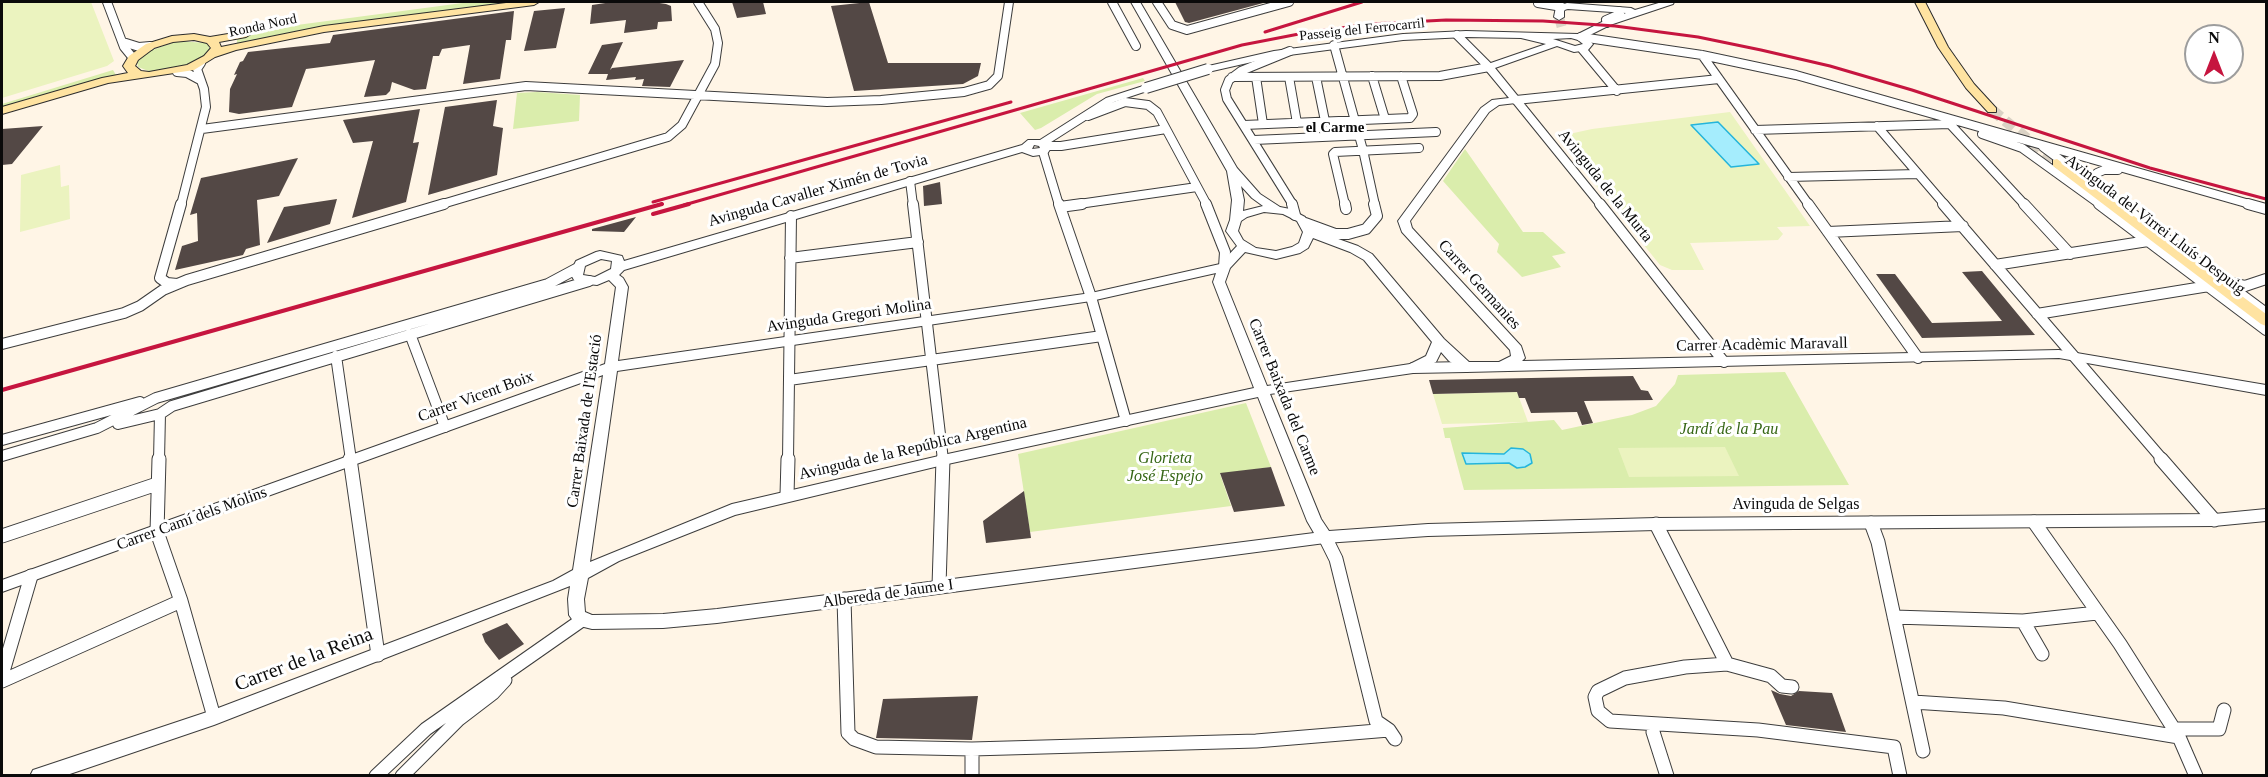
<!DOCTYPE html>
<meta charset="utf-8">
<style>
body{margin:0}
#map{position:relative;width:2268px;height:777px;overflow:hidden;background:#fff5e6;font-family:"Times New Roman",serif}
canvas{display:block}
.frame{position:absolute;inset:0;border:3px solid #0a0a0a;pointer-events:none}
.north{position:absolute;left:2184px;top:24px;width:60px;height:60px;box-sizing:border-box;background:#fff;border:2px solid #9d9d9d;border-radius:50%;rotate:0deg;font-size:16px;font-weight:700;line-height:24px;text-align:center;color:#0a0a0a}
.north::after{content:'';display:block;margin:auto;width:21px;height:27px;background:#c6153f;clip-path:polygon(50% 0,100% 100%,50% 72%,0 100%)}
</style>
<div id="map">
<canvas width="2268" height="777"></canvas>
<div class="frame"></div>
<div class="north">N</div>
</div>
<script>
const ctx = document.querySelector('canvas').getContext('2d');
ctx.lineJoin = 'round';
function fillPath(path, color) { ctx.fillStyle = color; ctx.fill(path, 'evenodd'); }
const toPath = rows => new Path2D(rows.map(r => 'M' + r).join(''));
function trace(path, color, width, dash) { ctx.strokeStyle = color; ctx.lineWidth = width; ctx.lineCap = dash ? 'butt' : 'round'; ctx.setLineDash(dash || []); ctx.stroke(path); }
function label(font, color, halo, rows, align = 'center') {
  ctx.font = font + ' "Times New Roman",serif'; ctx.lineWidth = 6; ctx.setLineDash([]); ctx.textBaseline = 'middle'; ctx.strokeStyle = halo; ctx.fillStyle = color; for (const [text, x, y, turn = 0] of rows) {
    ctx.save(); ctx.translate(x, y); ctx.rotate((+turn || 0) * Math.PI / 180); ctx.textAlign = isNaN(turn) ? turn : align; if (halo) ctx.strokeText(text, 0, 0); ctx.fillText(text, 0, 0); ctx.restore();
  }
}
const green = toPath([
 [470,2,519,2,343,24,237,44,237,38,297,25],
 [178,41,206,43,209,46,209,51,205,56,187,66,151,72,138,67,137,62,146,52],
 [113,70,116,75,2,109,2,104],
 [1143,78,1145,81,1097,94,1041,128,1035,130,1020,113],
 [537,92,580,95,579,121,513,129,517,93],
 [1465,149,1523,232,1543,232,1566,253,1552,256,1561,267,1522,277,1497,252,1499,244,1443,181],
 [1785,372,1849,485,1464,490,1450,438,1445,438,1443,428,1554,420,1562,430,1632,415,1656,406,1675,384,1678,375],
 [1246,403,1271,467,1220,474,1231,506,1030,532,1018,454]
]);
const pitch = toPath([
 [2,2,91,2,114,61,107,66,2,98],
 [1730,112,1810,226,1777,227,1783,234,1778,240,1690,243,1704,270,1672,270,1660,265,1564,146,1566,145,1560,136,1592,129],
 [60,165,61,187,69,185,70,219,20,232,21,175],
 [1517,392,1528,422,1442,424,1433,394],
 [1725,447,1739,476,1629,477,1618,448]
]);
const water = toPath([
 [1718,122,1759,164,1731,167,1691,125,1718,122],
 [1511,448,1523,449,1530,454,1532,463,1525,467,1517,468,1509,463,1466,464,1462,453,1504,454,1511,448]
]);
const building = toPath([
 [612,2,653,2,666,4,671,6,672,21,658,22,657,29,624,33,626,20,590,24,592,5],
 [732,2,763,2,766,14,737,18],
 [869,2,888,63,981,63,978,76,963,84,854,91,831,6],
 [1175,2,1267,2,1189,23,1185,22],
 [565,8,556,48,524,51,534,11],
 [514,11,511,40,506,40,500,79,463,84,470,45,442,49,439,56,433,56,426,89,414,90,392,82,390,91,386,95,364,97,375,60,306,69,292,107,239,114,229,112,230,89,237,74,234,75,240,62,243,61,248,52,330,43,333,35],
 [623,42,610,70,612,68,684,60,670,87,642,86,644,79,635,80,636,77,606,80,608,74,588,74,602,45],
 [497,100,493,126,503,128,497,175,428,195,445,107],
 [420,109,413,143,419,142,406,202,352,218,373,141,353,143,343,120],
 [43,126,12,164,2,165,2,129],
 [298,158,279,196,257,200,260,245,246,249,243,255,175,270,182,246,198,241,197,213,190,215,201,178],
 [940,182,942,204,924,206,923,186],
 [337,199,330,224,267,243,284,207],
 [636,217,624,232,592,231,592,229],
 [1982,271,2035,335,1922,338,1876,274,1895,274,1932,323,2002,321,1962,272],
 [1633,376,1641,390,1648,391,1653,400,1584,401,1593,423,1582,425,1577,412,1531,413,1525,398,1519,398,1517,392,1433,394,1429,380],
 [1271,467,1285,506,1234,512,1220,473],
 [1024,491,1031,538,986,543,983,521],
 [507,623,524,644,499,660,485,642,482,634],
 [1771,690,1780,694,1791,696,1799,691,1832,693,1846,732,1786,725],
 [978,696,972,740,876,738,883,699]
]);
const tertiaryTunnel = toPath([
 [1559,17,1562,28]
]);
const secondaryTunnel = toPath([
 [1992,110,2057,163]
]);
const minorFar2 = toPath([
 [107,2,124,47,133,58],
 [1112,2,1136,46],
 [1157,2,1172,25,1187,30,1289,2],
 [1538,3,1562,7],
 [1607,23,1606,20,1620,14,1619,11],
 [1457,35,1489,67],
 [1581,37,1702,55,1796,75,2253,205],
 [123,42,139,47,150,46],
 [1334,45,1363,150,1375,205],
 [1582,49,1617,91],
 [1290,51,1241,71,1229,80,1225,90,1227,99,1293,205],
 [1702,55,1809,205],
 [177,72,187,73,200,80],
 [1372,76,1385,119],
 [1232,77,1440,76,1489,67],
 [1256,77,1263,124],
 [1289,77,1297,123],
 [1316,77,1325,121],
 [1516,100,1601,205],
 [1516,100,1719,79],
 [1088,116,1125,102,1148,105,1157,112,1207,205],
 [1244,125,1410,118,1413,114,1401,76],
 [1877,126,1945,205],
 [202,129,526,86,827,102,881,100,964,92,989,85,998,76,1009,2],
 [1755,130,1950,124,2025,205],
 [1982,134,2022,148,2101,205],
 [1254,140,1436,132],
 [1046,146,1061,146,1166,129],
 [2043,147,2121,205],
 [1043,152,1059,205],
 [1788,177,1918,174],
 [910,181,913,205],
 [2101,187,2096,181,2097,173,2104,170,2118,170],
 [181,205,206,107,204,89,197,69,201,63],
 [439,205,668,137,682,125,715,64,718,43,715,29,698,2],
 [1072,205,1197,187],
 [1345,205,1333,154,1335,152,1419,148]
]);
const minorFar1 = toPath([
 [913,204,943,460],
 [1059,204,1091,297,1126,421],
 [1206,204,1225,252,1224,267],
 [1292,204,1295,215],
 [1345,204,1346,209],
 [1600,204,1724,362],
 [1808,204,1918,358],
 [1943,204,2163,460],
 [2024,204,2070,254],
 [2099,204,2266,330],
 [2119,204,2266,313],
 [2248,204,2266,209],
 [1060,207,1082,204],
 [1305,223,1335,234,1348,234,1366,229,1377,216,1374,204],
 [1828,232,1963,226],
 [790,258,918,242],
 [1995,265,2148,241],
 [2230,283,2245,286,2266,279],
 [177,284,167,283,160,278,181,204],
 [2037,314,2209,286],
 [410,334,445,427],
 [2,344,124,313,140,306,163,290,187,280,444,204],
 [336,356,351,460],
 [1413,368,1466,367],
 [789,380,1102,336],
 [118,424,160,414,172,406,589,281],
 [2,440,140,402],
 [2,456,97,428,156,398,548,284,576,269],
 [159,460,160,414],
 [788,460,791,216]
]);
const minor = toPath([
 [159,459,157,532,181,601,214,717],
 [350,459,378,655],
 [2161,459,2214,520],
 [787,495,788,459],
 [2034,522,2120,644,2179,737,2196,776],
 [1871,523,1878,542,1923,751],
 [1656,524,1727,664,1685,667,1625,678,1598,691,1595,697,1598,711,1610,721,1758,730,1894,747,1900,776],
 [2,536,157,484],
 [1325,537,1336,559,1376,721,1389,730,1395,739],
 [939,586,943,459],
 [844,599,848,733,854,739,876,747,972,749,1256,741,1389,730],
 [1894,617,2023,621,2097,613],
 [2023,621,2042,654],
 [1727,664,1771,676,1782,686,1792,687],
 [2,675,31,576],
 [2,681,181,601],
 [1913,702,2004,708,2179,737],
 [2174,729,2219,729,2224,710],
 [1653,732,1667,776],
 [972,749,972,776],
 [376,776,426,729,582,620],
 [402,776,459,719,493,693,505,680]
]);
const tertiary = toPath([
 [1131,2,1140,2,1237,168,1260,194,1280,207,1290,209,1305,217,1313,230,1358,246,1372,254,1444,339,1469,362,1499,362,1511,356,1510,350,1402,232,1398,221,1481,108,1492,100,1509,98,1485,69,1485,65,1546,44,1521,38,1466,37,1403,40,1274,57,1208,72,1204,71,1204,67,1274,51,1403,34,1466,31,1578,34,1604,21,1626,13,1568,9,1564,10,1564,17,1559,20,1554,17,1556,7,1567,3,1631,8,1635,10,1662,2,1674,2,1673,4,1610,25,1586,37,1593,44,1588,50,1574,52,1557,46,1495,68,1521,100,1516,103,1499,105,1489,112,1410,221,1412,228,1521,346,1525,358,1522,361,2059,350,2266,385,2266,395,2059,358,1466,372,1449,361,1441,352,1436,362,1413,373,1270,394,1321,519,1329,531,1428,524,1656,518,2214,514,2266,509,2266,521,2214,526,1656,530,1428,536,1325,543,717,623,663,628,592,629,576,625,569,615,568,599,570,586,214,725,64,776,30,776,33,770,213,710,553,581,573,570,603,375,2,592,2,580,605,364,616,287,609,280,597,285,579,283,574,280,570,273,576,261,596,252,600,251,622,256,624,261,1022,145,1028,140,1040,140,1106,98,1146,85,1150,86,1150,90,1114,102,1048,144,1051,148,1047,154,1033,156,1022,152,624,270,619,275,623,278,628,287,618,361,1091,293,1220,264,1237,246,1226,231,1230,220,1232,200,1227,171,1131,2],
 [1571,38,1578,40,1583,44,1575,46,1553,39,1571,38],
 [1034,145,1039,146,1040,148,1032,149,1034,145],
 [1241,186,1252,198,1263,206,1243,211,1244,200,1241,186],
 [1264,212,1283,214,1297,221,1303,232,1299,243,1292,247,1276,251,1256,248,1243,240,1238,231,1241,221,1247,217,1264,212],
 [1313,238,1350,252,1364,260,1432,342,1426,356,1410,364,1267,386,1225,282,1230,268,1245,252,1276,259,1300,253,1308,248,1313,238],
 [601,259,612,261,611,269,595,277,583,275,585,266,601,259],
 [1216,273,1213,282,1254,388,943,455,732,504,590,562,617,371,1091,301,1216,273],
 [1258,397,1307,521,1314,533,717,609,663,614,592,615,585,612,584,599,588,578,619,561,735,515,943,465,1258,397]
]);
const secondary = toPath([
 [514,2,539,2,534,5,324,32,236,50,215,57,194,70,108,83,2,114,2,107,102,78,128,73,123,66,129,56,146,44,172,36,194,34,210,37,246,31,251,34,246,37,219,42,221,47,324,26,514,2],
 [194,40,207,43,211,48,204,56,187,65,149,72,141,71,135,66,138,60,154,48,173,42,194,40],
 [1915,2,1925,2,1948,47,1974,84,1996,108,1996,112,1988,112,1966,88,1938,47,1915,2],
 [2057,159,2266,314,2266,326,2261,324,2053,166,2053,160,2057,159]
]);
const railFar1 = toPath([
 [1265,32,1362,2],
 [653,202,1011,102],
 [658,205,662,204],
 [684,205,1242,45,1304,33,1370,24,1446,20,1543,21,1615,26,1698,37,1761,50,1830,66,1912,90,2150,168,2266,199]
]);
const rail = toPath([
 [653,214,689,204],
 [2,390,662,204]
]);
const tertiaryBridge = toPath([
 [1146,88,1208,69]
]);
const farStreetnames = [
 ["Ronda Nord",263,26,-12],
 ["Passeig del Ferrocarril",1362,30,-6]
];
const farNeighbourhoodnames = [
 ["el Carme",1335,128]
];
const streetNames = [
 ["Avinguda de la Murta",1605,186,51],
 ["Avinguda Cavaller Ximén de Tovia",818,191,-16],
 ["Avinguda del Virrei Lluís Despuig",2155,225,37],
 ["Carrer Germanies",1479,285,48],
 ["Avinguda Gregori Molina",849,316,-8],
 ["Carrer Acadèmic Maravall",1762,345,-1],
 ["Carrer Vicent Boix",476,397,-20],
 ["Carrer Baixada del Carme",1284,397,68],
 ["Carrer Baixada de l'Estació",585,421,-82],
 ["Avinguda de la República Argentina",913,449,-13],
 ["Avinguda de Selgas",1796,505],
 ["Carrer Camí dels Molins",192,519,-20],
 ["Albereda de Jaume I",888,594,-8]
];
const parkNames = [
 ["Jardí de la Pau",1729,430],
 ["Glorieta",1165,459],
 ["José Espejo",1165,477]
];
const nearStreetnames = [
 ["Carrer de la Reina",304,660,-21]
];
fillPath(green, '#daedac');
fillPath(pitch, '#ebf3bf');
fillPath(water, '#a5edfd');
trace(water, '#24b5db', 1.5);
fillPath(building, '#534845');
trace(tertiaryTunnel, '#dad2c5', 10, [10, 5]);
trace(secondaryTunnel, '#dad2c5', 11, [11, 6]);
trace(minorFar2, '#3d3d3d', 10);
trace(minorFar1, '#3d3d3d', 12);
trace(minor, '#3d3d3d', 15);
trace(tertiary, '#3d3d3d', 2);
trace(secondary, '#2c2c2c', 2);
trace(minorFar2, '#fff', 8);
trace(minorFar1, '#fff', 10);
trace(minor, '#fff', 13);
fillPath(tertiary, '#fff');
fillPath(secondary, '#ffe3a1');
trace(railFar1, '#c6153f', 3);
trace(rail, '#c6153f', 4);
trace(tertiaryBridge, '#3d3d3d', 12, []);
trace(tertiaryBridge, '#fff', 10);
label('14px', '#0a0a0a', '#fff', farStreetnames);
label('bold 15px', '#0a0a0a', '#fff', farNeighbourhoodnames);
label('16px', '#0a0a0a', '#fff', streetNames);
label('italic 16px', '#356615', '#fff', parkNames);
label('20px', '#0a0a0a', '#fff', nearStreetnames);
</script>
